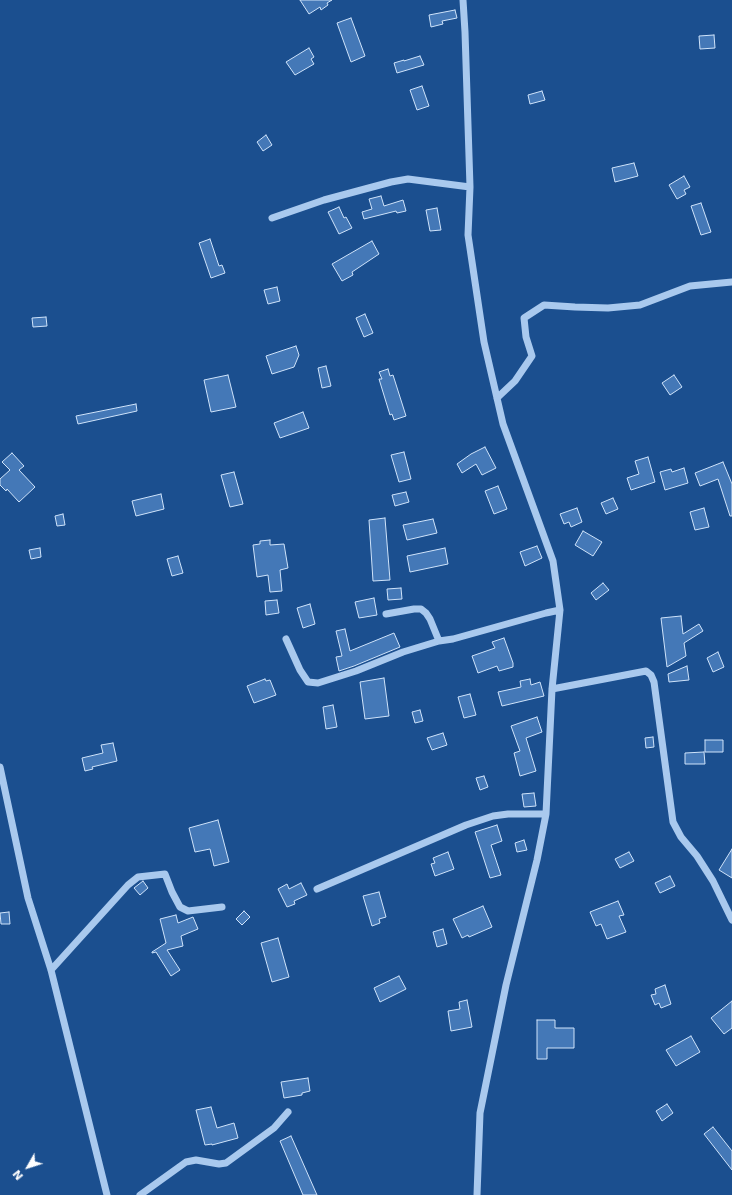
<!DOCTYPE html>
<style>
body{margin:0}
#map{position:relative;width:732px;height:1195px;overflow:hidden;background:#1b4f8f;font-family:"DejaVu Sans",sans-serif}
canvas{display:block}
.north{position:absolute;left:8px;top:1147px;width:40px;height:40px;-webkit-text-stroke:3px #1b4f8f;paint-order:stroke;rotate:231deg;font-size:11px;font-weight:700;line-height:16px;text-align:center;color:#fff}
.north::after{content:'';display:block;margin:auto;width:14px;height:18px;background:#fff;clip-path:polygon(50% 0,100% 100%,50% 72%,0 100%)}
</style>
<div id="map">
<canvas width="732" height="1195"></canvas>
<div class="north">N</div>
</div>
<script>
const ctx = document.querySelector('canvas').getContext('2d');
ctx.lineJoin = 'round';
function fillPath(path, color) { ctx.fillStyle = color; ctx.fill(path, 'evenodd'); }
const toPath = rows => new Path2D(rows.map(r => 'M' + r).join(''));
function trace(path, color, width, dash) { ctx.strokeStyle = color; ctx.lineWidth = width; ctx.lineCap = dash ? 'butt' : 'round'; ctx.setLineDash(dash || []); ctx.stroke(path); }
const building = toPath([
 [300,0,332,0,327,3,328,5,321,10,320,7,309,14,300,0],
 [455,10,457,18,442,21,443,24,431,27,429,15,455,10],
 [351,18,365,56,351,62,337,23,351,18],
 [714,35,715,48,700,49,699,36,714,35],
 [309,48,314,57,311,59,314,64,295,75,286,62,309,48],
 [420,56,424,65,397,73,394,63,404,60,404,61,420,56],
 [422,86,429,106,417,110,410,90,422,86],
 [542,91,545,100,530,104,528,95,542,91],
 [266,135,272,145,263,151,257,142,266,135],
 [634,163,638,176,615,182,612,168,634,163],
 [684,176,690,187,684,190,686,194,677,199,669,185,684,176],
 [381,196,384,206,403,200,406,211,397,213,396,211,364,219,362,212,372,209,369,199,381,196],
 [701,203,711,232,701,235,691,206,701,203],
 [339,207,344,218,346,217,352,228,339,234,328,212,339,207],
 [437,208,441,230,430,231,426,210,437,208],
 [210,239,219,266,222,265,225,273,211,278,199,243,210,239],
 [372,241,379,254,352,272,353,275,342,281,332,264,372,241],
 [277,287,280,301,268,304,264,290,277,287],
 [365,314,373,333,364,337,356,318,365,314],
 [46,317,47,326,33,327,32,318,46,317],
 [296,346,299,355,294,367,272,374,266,356,296,346],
 [326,366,331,386,322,388,318,368,326,366],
 [388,369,390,376,393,375,406,416,394,420,392,414,390,415,379,379,382,379,379,372,388,369],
 [228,375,236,407,211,412,204,380,228,375],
 [674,375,682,387,670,395,662,383,674,375],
 [136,404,137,411,78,424,76,416,136,404],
 [303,412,309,428,280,438,274,423,303,412],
 [485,447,496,468,482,475,476,464,462,473,457,464,471,454,485,447],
 [404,452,411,479,399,482,391,455,404,452],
 [12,453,24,466,19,470,35,487,19,502,7,489,6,491,0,485,0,479,10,470,2,462,12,453],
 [648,457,655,482,631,490,627,478,639,474,635,461,648,457],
 [723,462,732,484,732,516,730,516,718,479,700,486,695,473,723,462],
 [684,468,688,483,665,490,660,472,671,469,672,472,684,468],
 [234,472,243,504,230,507,221,475,234,472],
 [498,486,507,509,494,514,485,491,498,486],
 [406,492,409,502,395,506,392,495,406,492],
 [161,494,164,509,136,516,132,501,161,494],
 [613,498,618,509,606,514,601,503,613,498],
 [577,508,582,522,571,527,569,522,564,524,560,514,577,508],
 [704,508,709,527,695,530,690,512,704,508],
 [63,514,65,525,57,526,55,516,63,514],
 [385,518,390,580,373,581,369,520,385,518],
 [433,519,437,533,407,540,403,525,433,519],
 [583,531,602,542,593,556,575,545,583,531],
 [270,540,270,545,284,544,288,568,280,570,282,591,270,592,268,575,257,577,253,545,260,544,260,541,270,540],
 [537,546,542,558,525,566,520,552,537,546],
 [40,548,41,557,31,559,29,550,40,548],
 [445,548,448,564,410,572,407,556,445,548],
 [178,556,183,573,172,576,167,559,178,556],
 [603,583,609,590,596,600,591,593,603,583],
 [401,588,402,599,388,600,387,589,401,588],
 [374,598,377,615,359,618,355,602,374,598],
 [277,600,279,613,266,615,265,601,277,600],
 [310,604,315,624,303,628,297,608,310,604],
 [681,616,683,634,699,624,703,631,684,643,686,656,667,667,661,618,681,616],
 [345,629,350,651,394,633,400,647,354,666,339,671,336,657,342,656,336,631,345,629],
 [504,638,513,663,513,667,499,671,497,666,478,673,472,656,495,648,492,642,504,638],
 [718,652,724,667,713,672,707,658,718,652],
 [687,666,689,680,669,682,668,674,687,666],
 [384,678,389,716,365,719,360,682,384,678],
 [265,679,266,681,270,680,276,695,254,703,247,686,265,679],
 [530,679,531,685,540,682,544,696,502,706,498,692,521,687,520,681,530,679],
 [470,694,476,715,464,718,458,697,470,694],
 [333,705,337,727,326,729,323,707,333,705],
 [420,710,423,721,415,723,412,712,420,710],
 [537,717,542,732,526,738,536,771,520,776,514,753,520,751,511,726,537,717],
 [443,733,447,745,432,750,427,738,443,733],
 [653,737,654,747,646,748,645,738,653,737],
 [705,740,723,740,723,752,705,752,705,740],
 [113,743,117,761,92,767,93,769,85,771,82,758,103,753,101,745,113,743],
 [704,752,705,764,685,764,685,753,704,752],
 [484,776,488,787,480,790,476,778,484,776],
 [534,793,536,806,524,807,522,794,534,793],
 [218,820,229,862,214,866,210,849,195,852,189,828,218,820],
 [497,825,502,841,491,845,501,875,490,878,475,832,497,825],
 [524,840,527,850,517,852,515,843,524,840],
 [732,849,732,878,719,870,732,849],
 [448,852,454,869,435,876,431,864,435,863,433,858,448,852],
 [629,852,634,861,620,868,615,859,629,852],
 [670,876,675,886,660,893,655,883,670,876],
 [143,881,148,888,140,895,134,888,143,881],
 [301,883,307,895,294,901,295,904,287,907,278,889,287,884,289,889,301,883],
 [379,892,386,917,379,919,380,923,372,926,363,896,379,892],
 [618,901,624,915,619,916,626,932,607,939,601,924,596,926,590,912,618,901],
 [483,906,492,927,469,937,468,935,462,938,453,919,483,906],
 [244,911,250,917,242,925,236,919,244,911],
 [9,912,10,924,1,924,0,913,9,912],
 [176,915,178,923,193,917,198,929,181,936,183,946,167,950,180,970,171,976,156,952,152,953,152,952,166,943,160,919,176,915],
 [443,929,447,944,437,947,433,932,443,929],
 [278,938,289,977,272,982,261,943,278,938],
 [399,976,406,989,380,1002,374,988,399,976],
 [665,985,671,1004,661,1008,659,1003,655,1005,651,995,656,994,655,989,665,985],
 [467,1000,472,1027,451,1031,448,1011,460,1009,459,1002,467,1000],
 [732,1001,732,1028,724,1034,711,1018,732,1001],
 [537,1020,555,1020,555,1028,574,1028,574,1048,547,1048,547,1059,537,1059,537,1020],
 [691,1036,700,1052,676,1066,666,1050,691,1036],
 [308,1078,310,1091,302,1093,302,1095,284,1098,281,1082,308,1078],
 [667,1104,673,1113,662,1121,656,1111,667,1104],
 [211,1107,217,1128,234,1123,238,1138,212,1145,212,1144,205,1145,196,1110,211,1107],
 [713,1127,732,1151,732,1170,704,1134,713,1127],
 [291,1136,317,1195,303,1195,280,1141,291,1136]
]);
const minor = toPath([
 [463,0,465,32,470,187,468,235,484,342,503,424,553,561,560,610,552,689,546,814,537,860,506,985,480,1113,477,1195],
 [272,218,324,200,391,182,408,179,470,187],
 [497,398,515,381,532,356,526,337,524,318,544,305,575,307,608,308,640,305,690,286,732,282],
 [386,614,414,609,421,609,426,613,430,619,439,641],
 [286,639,300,670,308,682,318,683,356,671,403,652,439,641,453,639,546,613,560,610],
 [552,689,646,671,651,675,654,682,673,822,681,837,697,856,713,881,732,920],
 [0,767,28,898,51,970,107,1195],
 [317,889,466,825,493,816,508,814,546,814],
 [51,970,128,885,138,877,165,874,172,892,180,907,188,911,222,907],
 [140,1195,186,1162,196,1160,219,1164,226,1163,274,1128,288,1112]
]);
fillPath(building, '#4478b7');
trace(building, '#cfe3fa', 1);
trace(minor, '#a9c9ee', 7);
</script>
